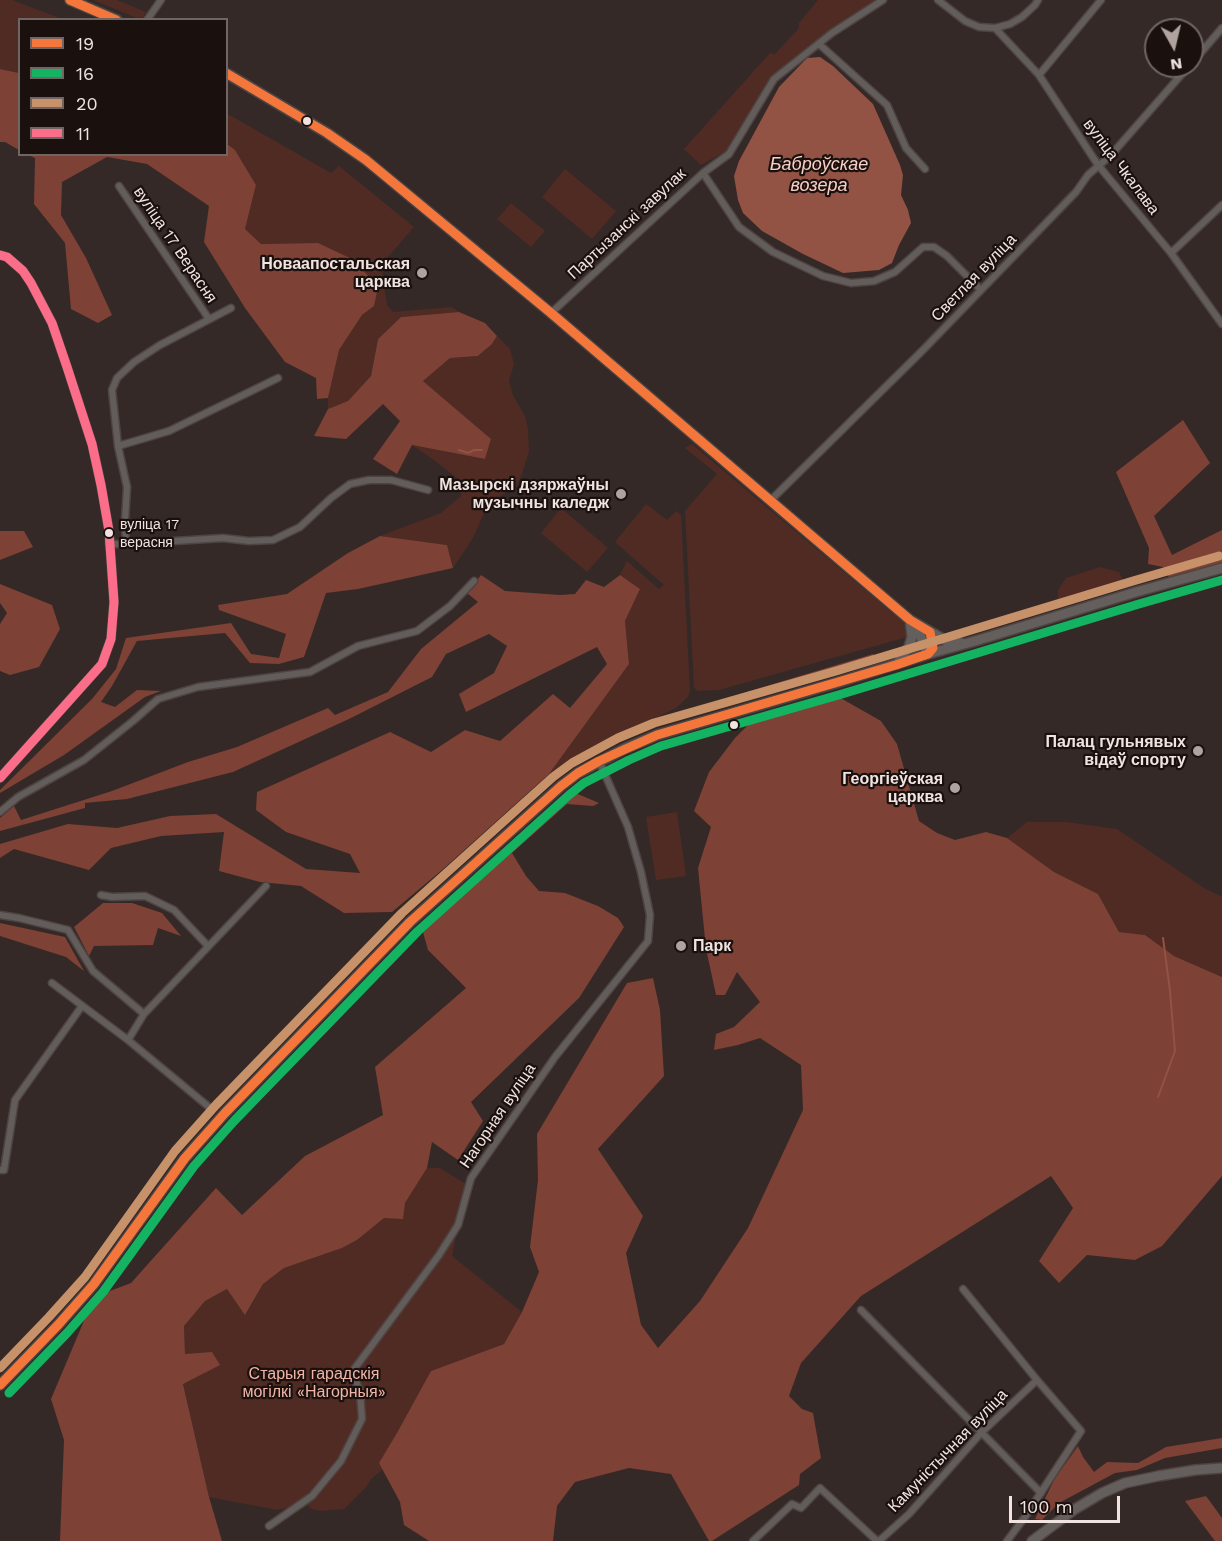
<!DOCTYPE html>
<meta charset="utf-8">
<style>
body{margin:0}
#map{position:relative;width:1222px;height:1541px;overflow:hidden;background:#342927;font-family:"Work Sans",sans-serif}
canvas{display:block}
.legend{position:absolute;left:18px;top:18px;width:210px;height:138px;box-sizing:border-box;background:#1a110f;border:2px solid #706563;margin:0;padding:8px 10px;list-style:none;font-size:18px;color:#f1e3e0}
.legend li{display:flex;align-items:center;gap:12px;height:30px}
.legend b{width:30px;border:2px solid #706563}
.north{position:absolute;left:1144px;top:18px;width:60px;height:60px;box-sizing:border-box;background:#1a110f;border:2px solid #706563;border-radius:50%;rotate:172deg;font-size:16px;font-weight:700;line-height:24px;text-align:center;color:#f1e3e0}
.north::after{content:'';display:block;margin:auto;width:21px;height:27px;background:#afa29f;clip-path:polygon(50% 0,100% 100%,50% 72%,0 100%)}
.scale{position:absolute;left:1009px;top:1496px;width:111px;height:27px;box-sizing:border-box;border:3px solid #f1e3e0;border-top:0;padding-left:8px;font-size:18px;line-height:21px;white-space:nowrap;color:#f1e3e0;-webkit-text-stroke:4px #1a110f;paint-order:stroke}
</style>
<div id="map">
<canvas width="1222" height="1541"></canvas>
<ul class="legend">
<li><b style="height:8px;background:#f5763a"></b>19</li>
<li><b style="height:8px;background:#13b361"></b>16</li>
<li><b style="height:8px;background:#c7916a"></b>20</li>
<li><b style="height:8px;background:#fb6d88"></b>11</li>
</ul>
<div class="north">N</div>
<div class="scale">100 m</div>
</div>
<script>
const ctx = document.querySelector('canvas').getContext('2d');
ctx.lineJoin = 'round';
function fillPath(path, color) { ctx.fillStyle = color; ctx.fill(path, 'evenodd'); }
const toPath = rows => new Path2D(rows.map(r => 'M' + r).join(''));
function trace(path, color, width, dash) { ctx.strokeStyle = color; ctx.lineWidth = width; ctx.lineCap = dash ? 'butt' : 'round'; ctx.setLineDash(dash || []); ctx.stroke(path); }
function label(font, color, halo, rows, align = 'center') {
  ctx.font = font + ' "Work Sans",sans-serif'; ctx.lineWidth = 4.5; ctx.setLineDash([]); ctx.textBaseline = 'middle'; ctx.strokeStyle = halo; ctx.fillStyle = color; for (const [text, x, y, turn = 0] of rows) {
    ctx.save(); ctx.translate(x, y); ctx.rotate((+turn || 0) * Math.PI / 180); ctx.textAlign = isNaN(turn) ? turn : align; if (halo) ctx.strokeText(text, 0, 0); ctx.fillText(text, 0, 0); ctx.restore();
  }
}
const green = toPath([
 [0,0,12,0,62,19,20,20,19,73,0,69],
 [93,0,117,0,146,12,143,17,137,18],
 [818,0,877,0,827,33,771,77,728,150,701,165,684,149,770,53,775,54,799,28,799,23],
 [226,113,331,173,339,166,414,227,381,265,387,305,393,312,452,307,459,312,401,317,378,339,371,376,348,401,328,409,328,398,339,350,362,315,374,306,318,243,261,244,245,229,256,185,235,150,227,144],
 [565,169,616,211,592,239,542,197],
 [511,203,545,231,531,247,497,219],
 [497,336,510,349,514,364,509,381,513,395,525,416,528,429,529,451,522,474,516,486,488,504,473,538,453,568,447,545,380,536,441,513,461,496,458,479,434,460,412,445,485,459,491,439,423,381,450,358,479,356,492,344],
 [692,444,903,622,906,627,907,637,719,690,698,691,694,688,685,511,717,474,685,448],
 [646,504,667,520,676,511,681,515,690,691,688,697,676,708,608,741,588,753,543,786,539,784,549,774,629,664,625,621,640,589,620,575,627,561,659,589,664,585,615,542],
 [561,508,608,548,587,572,541,533],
 [1100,567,1119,572,1123,580,1122,588,1066,604,1058,599,1058,590,1066,578],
 [677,812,686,876,656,880,646,817],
 [1027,822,1066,822,1117,829,1204,888,1222,897,1222,977,1174,956,1145,935,1119,932,1098,894,1054,872,1007,838],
 [427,1168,440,1168,466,1184,452,1256,522,1312,504,1344,431,1371,396,1458,371,1479,367,1486,344,1509,321,1511,312,1509,306,1504,277,1510,209,1497,183,1383,219,1365,185,1354,184,1326,205,1301,227,1289,246,1314,263,1284,284,1268,342,1248,357,1240,384,1217,405,1203]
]);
const forest = toPath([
 [0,69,19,73,19,150,5,142,0,142],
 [227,144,235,150,256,185,245,229,261,244,318,243,354,260,378,287,374,306,362,315,339,350,328,398,317,399,316,378,285,362,245,308,204,242,209,206,147,164,107,157,62,182,61,215,86,258,112,315,98,323,71,309,65,243,34,204,35,158,28,155,226,154],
 [459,312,485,323,497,336,492,344,478,356,450,358,423,381,491,439,485,459,412,445,397,474,373,459,400,421,383,404,346,439,314,436,328,409,348,401,371,376,378,339,401,317],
 [1183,420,1210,463,1154,516,1172,555,1222,530,1222,564,1170,579,1163,567,1148,564,1149,548,1116,472],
 [0,531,24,531,33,547,0,560],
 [380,536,447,545,453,568,358,589,326,593,304,657,279,664,250,663,225,633,137,641,112,686,101,702,115,707,137,690,161,691,145,697,64,755,0,793,0,790,92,699,116,669,126,638,231,623,251,654,279,658,286,634,219,610,218,605,287,594,348,553],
 [481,575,505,591,560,595,575,594,586,580,604,587,620,575,640,589,625,621,629,664,549,774,442,870,392,912,344,913,301,886,260,882,219,871,224,832,161,836,111,848,89,870,14,849,0,858,0,844,68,824,117,828,170,816,216,814,306,869,360,873,350,854,286,832,256,810,257,792,390,732,431,752,465,730,500,741,553,694,570,708,607,664,597,647,466,712,459,694,494,673,507,646,489,634,446,654,432,677,349,719,233,772,127,799,85,803,85,808,0,831,0,818,14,806,21,820,112,791,188,762,237,747,328,708,335,715,388,692,421,649,478,602,467,593],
 [0,584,52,605,60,629,39,667,10,675,0,671,0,624,7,613,0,603],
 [873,654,878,660,722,708,720,700],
 [837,696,881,721,897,744,919,821,937,833,955,840,986,832,1007,838,1054,872,1098,894,1119,932,1145,935,1174,956,1222,977,1222,1176,1162,1246,1135,1260,1087,1255,1059,1283,1039,1261,1073,1208,1051,1176,861,1296,801,1363,789,1396,802,1409,813,1413,821,1458,800,1474,799,1485,712,1541,709,1541,671,1474,629,1468,575,1482,557,1506,553,1541,429,1541,404,1525,400,1502,379,1463,397,1433,431,1371,504,1344,522,1312,539,1272,530,1247,538,1180,537,1134,627,983,653,978,660,1010,664,1076,598,1149,643,1216,626,1253,641,1325,658,1348,700,1301,748,1228,803,1110,801,1065,760,1038,738,1045,714,1050,716,1034,734,1027,760,1002,737,972,725,995,716,995,706,949,698,868,711,827,694,811,709,772,735,738,752,721],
 [573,792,599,803,593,806,567,804,512,853,526,876,539,891,565,893,598,906,618,918,624,927,579,998,471,1102,483,1121,458,1160,432,1142,427,1168,405,1203,403,1219,384,1218,357,1240,342,1248,284,1268,263,1284,245,1315,227,1289,205,1301,184,1326,185,1354,212,1352,220,1365,183,1384,209,1497,222,1541,60,1541,64,1440,51,1399,94,1297,131,1283,216,1188,242,1215,305,1156,383,1115,375,1067,466,988,428,950,421,925,539,816],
 [103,903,132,903,162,913,181,936,158,928,153,945,94,946,89,956,74,927],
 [0,923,65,937,84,971,66,957,0,936],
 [1222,1438,1222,1448,1165,1458,1137,1470,1115,1473,1059,1503,1042,1520,1035,1519,1055,1478,1078,1446,1083,1457,1094,1472,1107,1462,1138,1463,1166,1447],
 [1206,1496,1222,1518,1222,1541,1215,1541,1185,1501]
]);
const water = toPath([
 [820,57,833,66,873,104,900,165,903,175,901,195,908,210,911,223,899,245,892,263,879,270,843,273,803,254,762,231,743,213,738,200,734,176,739,161,779,87,807,58]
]);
const stream = toPath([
 [459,450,468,453,474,450,482,450],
 [1158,1097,1175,1051,1170,991,1163,938]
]);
const minor = toPath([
 [938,0,965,21,979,27,995,28,1010,24,1022,17,1035,5,1038,0],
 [147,20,161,0],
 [995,28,1039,75,1098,165,1171,253,1222,324],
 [819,44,887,105,906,148,925,169],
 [1192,63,1222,28],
 [1039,75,1101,0],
 [703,173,739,227,773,252,823,276,851,283,874,281,895,272,923,247,934,247,947,256,981,290],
 [119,186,209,319],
 [1171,253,1222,205],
 [551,313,703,173,729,154,774,79,832,33,883,0],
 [118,446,112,390,117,378,134,362,160,345,231,308],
 [771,500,924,349,1076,192,1088,175,1111,155,1189,66],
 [109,544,126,544,125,521,127,487,118,446,169,431,278,378],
 [126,544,223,538,249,541,273,540,300,527,331,498,350,484,369,480,391,480,428,490],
 [0,812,18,797,84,760,133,721,158,699,198,687,310,672,358,646,417,631,450,606,474,581],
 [101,895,112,897,145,896,174,910,208,946],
 [0,915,19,918,68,930,93,971,144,1014],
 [52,983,128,1040,209,1107],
 [128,1040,144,1014,266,886],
 [0,1170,4,1170,15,1100,82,1006],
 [963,1289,1037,1380,1081,1431,1025,1517,1007,1541],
 [861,1310,1041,1493],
 [269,1526,312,1496,341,1461,362,1419,360,1391,352,1372,439,1255,458,1225,471,1178,555,1057,648,941,650,915,641,872,628,827,599,761],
 [753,1541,792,1504,801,1508,820,1488,877,1541],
 [879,1541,909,1514,981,1433,1037,1380]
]);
const tertiary = toPath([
 [0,255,7,257,23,271,31,283,52,323,67,367,92,444,101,485,109,531,114,602,111,639,102,664,0,778]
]);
const secondary = toPath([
 [70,0,117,20],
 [226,73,327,133,366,160,551,313,910,620,941,638,947,641,961,643],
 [911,622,920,635,928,654],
 [897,664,909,647,912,637,910,620],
 [0,1385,58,1325,94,1284,185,1158,225,1113,410,922,561,786,578,773,624,749,657,735,839,682,928,654,975,641,1136,592,1222,568],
 [1032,1541,1075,1509,1102,1493,1125,1483,1158,1476,1195,1470,1222,1468]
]);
const bus1 = toPath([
 [70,0,116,20],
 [0,1385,58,1325,94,1284,185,1158,225,1113,410,922,561,786,578,773,599,761,657,735,896,665,928,654,933,648,930,632,910,620,551,313,366,160,327,133,226,73]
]);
const bus2 = toPath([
 [9,1393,67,1333,103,1292,194,1166,234,1121,418,931,569,795,584,783,629,760,661,746,842,694,1139,604,1222,580]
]);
const bus3 = toPath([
 [0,1368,49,1317,85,1277,175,1151,216,1105,402,913,553,777,572,763,618,738,654,723,836,671,1133,581,1219,556]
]);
const bus4 = toPath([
 [0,255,7,257,23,271,31,283,52,323,67,367,92,444,101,485,109,531,114,602,111,639,102,664,0,778]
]);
const markers = [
 [307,121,5,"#f1e3e0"],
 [422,273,6,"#afa29f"],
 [621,494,6,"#afa29f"],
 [109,533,5,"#f1e3e0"],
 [734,725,5,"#f1e3e0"],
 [1198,751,6,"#afa29f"],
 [955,788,6,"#afa29f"],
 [681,946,6,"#afa29f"]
];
const busNames = [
 ["вуліца 17",120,525],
 ["верасня",120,543]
];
const streetNames = [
 ["вуліца Чкалава",1121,167,53],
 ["Партызанскі завулак",627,224,-43],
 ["вуліца 17 Верасня",175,245,56],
 ["Светлая вуліца",974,278,-46],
 ["Нагорная вуліца",498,1116,-56],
 ["Камуністычная вуліца",948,1451,-46]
];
const poiNames = [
 ["Новаапостальская",410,264],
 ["царква",410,282],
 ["Мазырскі дзяржаўны",609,485],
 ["музычны каледж",609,503],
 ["Палац гульнявых",1186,742],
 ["відаў спорту",1186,760],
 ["Георгіеўская",943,779],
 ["царква",943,797],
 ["Парк",693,946,"left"]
];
const parkNames = [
 ["Старыя гарадскія",314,1374],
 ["могілкі «Нагорныя»",314,1392]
];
const waterNames = [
 ["Баброўскае",819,165],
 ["возера",819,186]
];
fillPath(green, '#502b24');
fillPath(forest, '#7d4135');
fillPath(water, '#925244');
trace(stream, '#925244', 2);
trace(minor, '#4e4442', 9);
trace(tertiary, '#4e4442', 10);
trace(secondary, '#4e4442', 12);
trace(minor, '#625c5b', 6);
trace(tertiary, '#625c5b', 8);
trace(secondary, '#645f5d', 9);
trace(bus1, '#f5763a', 9);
trace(bus2, '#13b361', 9);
trace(bus3, '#c7916a', 9);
trace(bus4, '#fb6d88', 9);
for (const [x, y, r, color] of markers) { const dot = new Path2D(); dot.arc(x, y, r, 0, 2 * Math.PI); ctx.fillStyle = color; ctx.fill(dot); trace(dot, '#1a110f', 2); }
label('14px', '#f1e3e0', '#1a110f', busNames, 'left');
label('16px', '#f1e3e0', '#1a110f', streetNames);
label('bold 16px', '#f1e3e0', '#1a110f', poiNames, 'right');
label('16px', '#f2b4a6', '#1a110f', parkNames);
label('italic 18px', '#f9cfc5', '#1a110f', waterNames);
</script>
